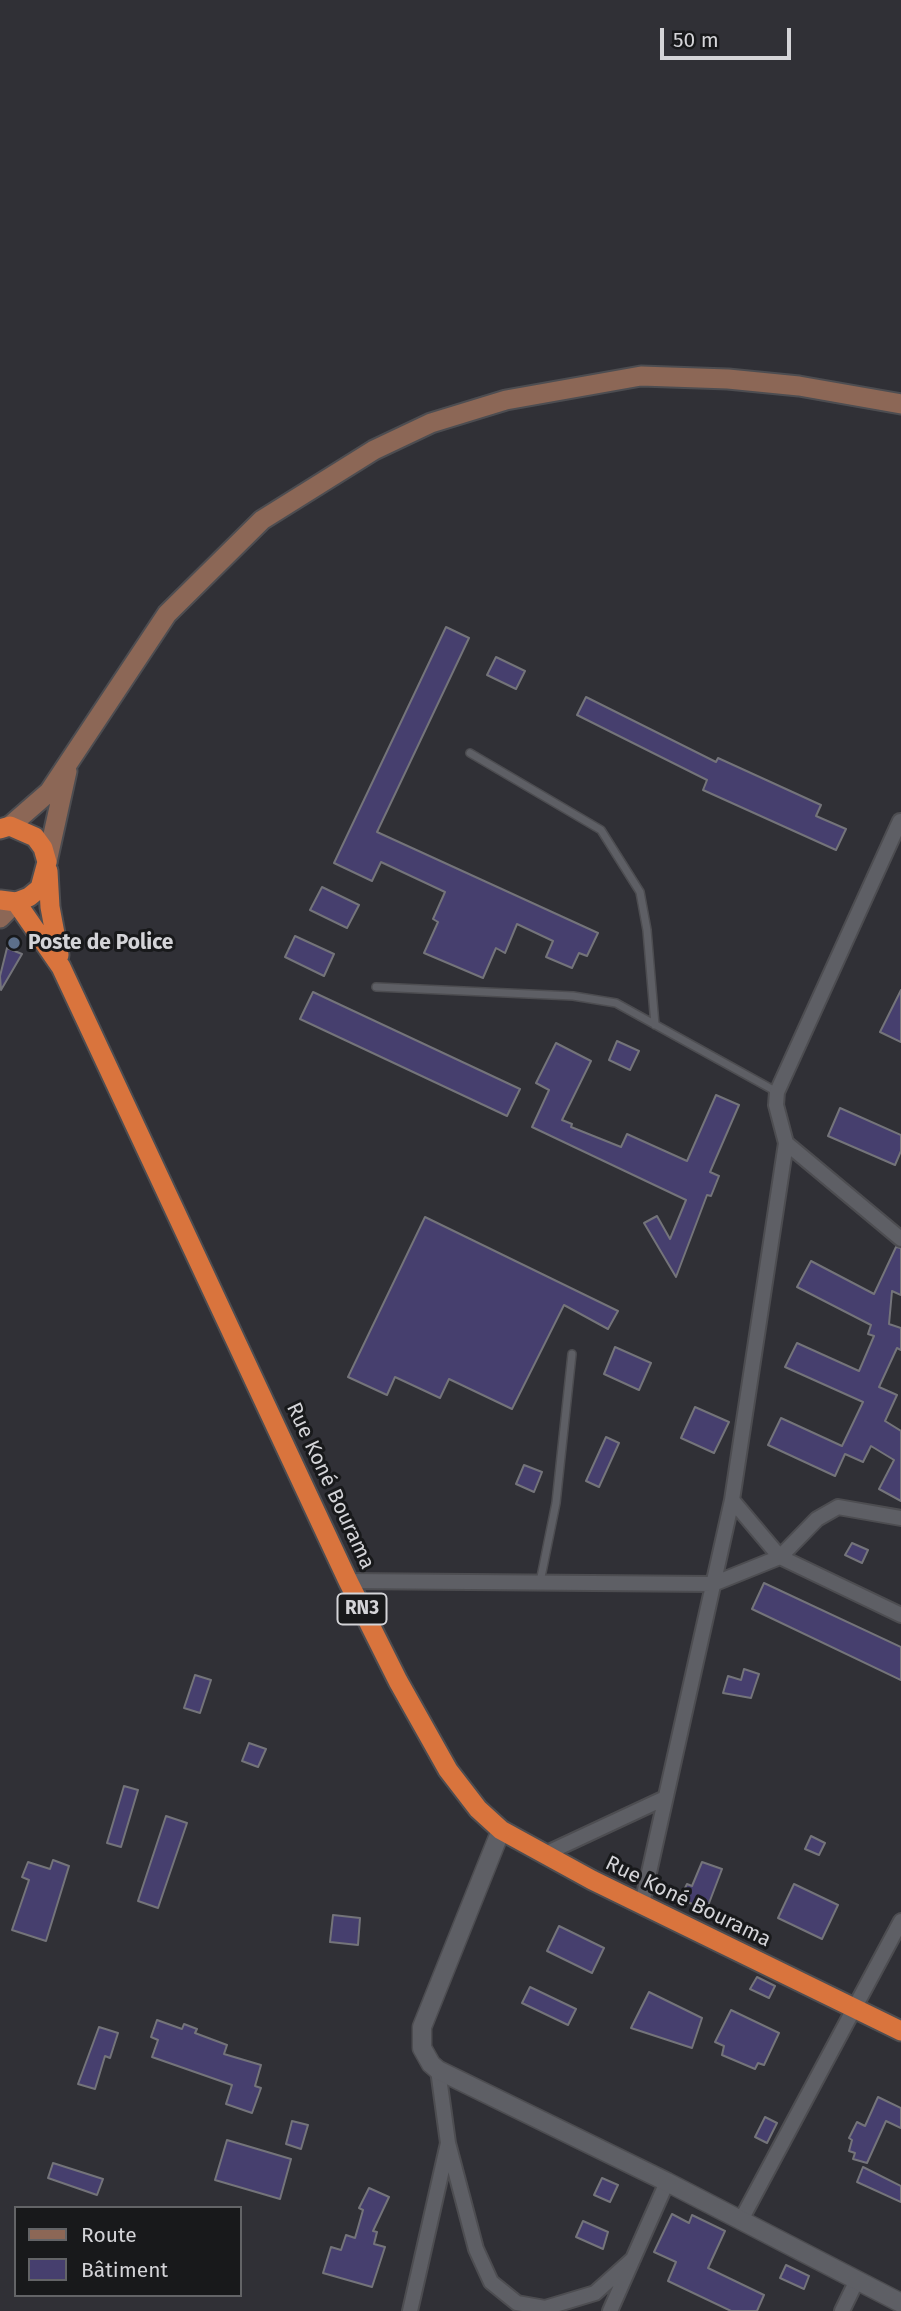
<!DOCTYPE html>
<meta charset="utf-8">
<style>
body{margin:0}
#map{position:relative;width:901px;height:2311px;overflow:hidden;background:#303036;font-family:"Fira Sans",sans-serif}
canvas{display:block}
.legend{position:absolute;left:14px;top:2206px;width:228px;height:91px;box-sizing:border-box;background:#18191b;border:2px solid #636467;margin:0;padding:9px 12px;list-style:none;font-size:21px;color:#d4d4d8}
.legend li{display:flex;align-items:center;gap:14px;height:35px}
.legend b{width:35px;border:2px solid #636467}
.scale{position:absolute;left:660px;top:28px;width:131px;height:32px;box-sizing:border-box;border:4px solid #d4d4d8;border-top:0;padding-left:9px;font-size:21px;line-height:24px;white-space:nowrap;color:#d4d4d8;-webkit-text-stroke:5px #18191b;paint-order:stroke}
</style>
<div id="map">
<canvas width="901" height="2311"></canvas>
<ul class="legend">
<li><b style="height:9px;background:#8c6756"></b>Route</li>
<li><b style="height:19px;background:#463f6e"></b>Bâtiment</li>
</ul>
<div class="scale">50 m</div>
</div>
<script>
const ctx = document.querySelector('canvas').getContext('2d');
ctx.lineJoin = 'round';
function fillPath(path, color) { ctx.fillStyle = color; ctx.fill(path, 'evenodd'); }
const toPath = rows => new Path2D(rows.map(r => 'M' + r).join(''));
function trace(path, color, width, dash) { ctx.strokeStyle = color; ctx.lineWidth = width; ctx.lineCap = dash ? 'butt' : 'round'; ctx.setLineDash(dash || []); ctx.stroke(path); }
function label(font, color, halo, rows, align = 'center') {
  ctx.font = font + ' "Fira Sans",sans-serif'; ctx.lineWidth = 6; ctx.setLineDash([]); ctx.textBaseline = 'middle'; ctx.strokeStyle = halo; ctx.fillStyle = color; for (const [text, x, y, turn = 0] of rows) {
    ctx.save(); ctx.translate(x, y); ctx.rotate((+turn || 0) * Math.PI / 180); ctx.textAlign = isNaN(turn) ? turn : align; if (halo) ctx.strokeText(text, 0, 0); ctx.fillText(text, 0, 0); ctx.restore();
  }
}
const building = toPath([
 [446,627,469,638,377,832,598,933,587,956,579,953,572,968,546,957,553,941,517,924,505,953,496,948,483,978,424,953,438,922,433,919,445,892,381,862,372,881,334,863,446,627],
 [496,657,525,671,516,689,487,675,496,657],
 [586,697,716,762,718,758,821,805,816,816,846,829,836,850,703,790,707,780,577,715,586,697],
 [322,887,359,905,347,928,310,910,322,887],
 [295,936,334,954,324,976,285,957,295,936],
 [7,948,22,954,1,990,0,976,7,948],
 [901,990,901,1042,880,1032,901,990],
 [313,992,520,1089,507,1116,300,1019,313,992],
 [617,1041,639,1051,630,1070,609,1060,617,1041],
 [556,1043,591,1061,562,1120,572,1124,571,1127,621,1147,627,1134,687,1161,716,1095,739,1105,710,1172,719,1176,711,1196,707,1195,676,1277,644,1223,657,1216,670,1239,686,1200,532,1127,549,1090,536,1083,556,1043],
 [840,1108,901,1135,901,1151,895,1165,828,1136,840,1108],
 [425,1217,618,1311,608,1329,564,1305,512,1409,449,1379,440,1398,395,1377,387,1395,348,1377,425,1217],
 [896,1247,901,1248,901,1295,892,1291,889,1324,901,1328,901,1350,897,1348,879,1387,897,1395,885,1421,901,1431,901,1501,879,1489,894,1460,871,1446,863,1462,845,1454,835,1476,768,1445,781,1418,842,1446,863,1402,785,1367,797,1343,859,1371,874,1336,868,1334,871,1325,797,1287,811,1261,874,1294,896,1247],
 [615,1347,651,1363,639,1390,604,1374,615,1347],
 [695,1407,729,1422,714,1453,681,1438,695,1407],
 [606,1437,619,1443,599,1487,586,1481,606,1437],
 [524,1465,542,1472,534,1492,516,1484,524,1465],
 [852,1543,868,1550,862,1563,845,1555,852,1543],
 [764,1583,901,1647,901,1680,752,1609,764,1583],
 [744,1669,759,1674,751,1698,723,1693,728,1676,741,1680,744,1669],
 [195,1675,211,1680,200,1713,184,1708,195,1675],
 [249,1743,266,1749,258,1767,242,1761,249,1743],
 [124,1786,138,1790,121,1847,107,1843,124,1786],
 [166,1816,187,1823,158,1908,138,1901,166,1816],
 [811,1836,825,1843,819,1855,805,1849,811,1836],
 [53,1860,69,1866,46,1941,12,1930,29,1880,22,1877,28,1862,50,1869,53,1860],
 [702,1862,722,1869,706,1911,680,1898,687,1884,692,1886,702,1862],
 [794,1884,838,1905,822,1939,778,1918,794,1884],
 [333,1915,360,1918,358,1945,330,1942,333,1915],
 [559,1926,604,1948,592,1973,547,1951,559,1926],
 [757,1977,775,1986,769,1998,750,1989,757,1977],
 [530,1987,576,2009,568,2025,522,2003,530,1987],
 [649,1992,702,2018,692,2048,631,2028,649,1992],
 [731,2010,779,2033,764,2065,758,2063,755,2069,722,2055,724,2046,715,2042,731,2010],
 [157,2020,182,2029,184,2024,197,2029,195,2033,227,2045,224,2054,261,2065,255,2086,261,2088,252,2113,226,2104,232,2085,152,2057,158,2040,151,2037,157,2020],
 [99,2027,118,2033,110,2058,105,2056,95,2089,78,2084,99,2027],
 [878,2097,901,2108,901,2128,886,2121,867,2163,853,2159,855,2153,849,2151,852,2140,849,2138,857,2122,865,2126,878,2097],
 [765,2117,777,2123,767,2143,755,2137,765,2117],
 [292,2121,308,2125,301,2149,286,2144,292,2121],
 [227,2140,291,2159,280,2199,215,2180,227,2140],
 [53,2163,103,2179,97,2195,48,2178,53,2163],
 [863,2167,901,2186,901,2202,857,2182,863,2167],
 [602,2178,618,2185,610,2202,594,2195,602,2178],
 [369,2188,389,2197,373,2231,377,2232,374,2244,385,2247,372,2287,323,2273,331,2247,341,2250,346,2235,355,2238,363,2210,359,2208,369,2188],
 [672,2214,689,2223,692,2215,725,2231,708,2268,764,2295,757,2311,731,2311,668,2281,676,2262,654,2252,672,2214],
 [583,2221,608,2232,603,2249,576,2237,583,2221],
 [786,2265,809,2276,804,2289,780,2278,786,2265]
]);
const service = toPath([
 [470,753,601,830,640,892,647,930,655,1025],
 [376,987,573,996,616,1003,777,1092],
 [540,1582,556,1503,572,1354]
]);
const minor = toPath([
 [786,1143,901,1239],
 [732,1500,780,1557,817,1519,838,1507,901,1518],
 [348,1581,713,1584,780,1557,901,1615],
 [545,1854,665,1798],
 [642,1904,732,1500,786,1143,776,1105,777,1092,900,821],
 [448,2143,476,2249,491,2282,517,2303,545,2308,595,2293,633,2259],
 [741,2220,901,1921],
 [410,2311,448,2143,438,2070],
 [610,2311,667,2182],
 [842,2311,857,2280]
]);
const tertiary = toPath([
 [501,1830,422,2027,422,2048,431,2064,438,2070,667,2182,901,2303]
]);
const secondary = toPath([
 [10,826,49,792,167,614,262,520,374,450,431,423,506,400,641,376,728,379,799,386,901,404],
 [47,862,67,771],
 [0,918,16,902]
]);
const trunk = toPath([
 [0,829,10,826,35,837,43,848,47,862,40,888,29,897,16,902,0,900],
 [48,871,50,907,59,955],
 [16,902,61,967,348,1581,398,1681,448,1770,478,1809,501,1830,592,1880,901,2031]
]);
const markers = [
 [14,943,7,"#5c6f8a"]
];
const shields = [
 [362,1609,49]
];
const shieldNames = [
 ["RN3",362,1609]
];
const poiNames = [
 ["Poste de Police",28,943]
];
const streetNames = [
 ["Rue Koné Bourama",330,1486,65],
 ["Rue Koné Bourama",688,1902,26]
];
fillPath(building, '#463f6e');
trace(building, '#74747a', 2);
trace(service, '#4d4d51', 10);
trace(minor, '#4d4d51', 18);
trace(tertiary, '#4d4d51', 21);
trace(secondary, '#4d4d51', 23);
trace(trunk, '#4d4d51', 23);
trace(service, '#5e5f65', 7);
trace(minor, '#5e5f65', 14);
trace(tertiary, '#5e5f65', 18);
trace(secondary, '#8c6756', 19);
trace(trunk, '#d9743d', 19);
for (const [x, y, r, color] of markers) { const dot = new Path2D(); dot.arc(x, y, r, 0, 2 * Math.PI); ctx.fillStyle = color; ctx.fill(dot); trace(dot, '#18191b', 2.5); }
for (const [x, y, w] of shields) { const box = new Path2D(); box.roundRect(x - w / 2, y - 15.5, w, 31, 5); ctx.fillStyle = '#18191b'; ctx.fill(box); trace(box, '#d4d4d8', 2); }
label('bold 19px', '#d4d4d8', null, shieldNames);
label('bold 21px', '#d4d4d8', '#18191b', poiNames, 'left');
label('21px', '#d4d4d8', '#18191b', streetNames);
</script>
